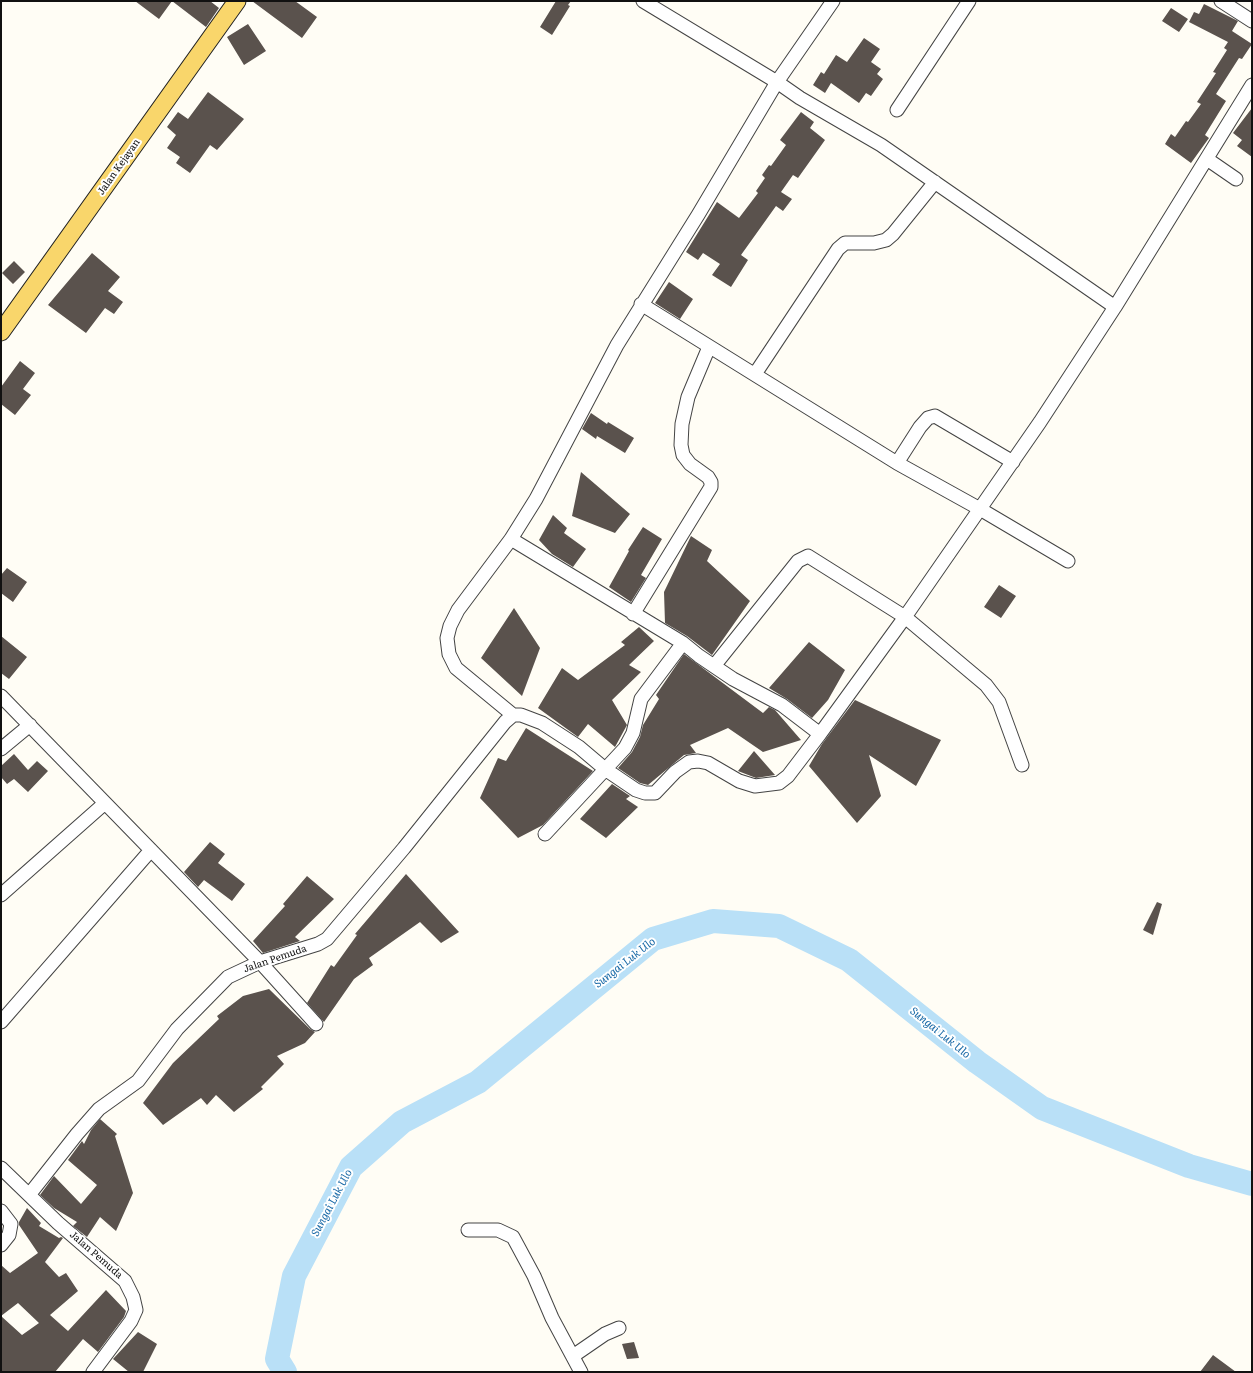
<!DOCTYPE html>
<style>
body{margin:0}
#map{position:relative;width:1253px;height:1373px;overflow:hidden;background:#fffdf5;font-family:Literata,serif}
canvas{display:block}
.frame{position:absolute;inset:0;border:2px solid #111;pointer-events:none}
</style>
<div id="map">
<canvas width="1253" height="1373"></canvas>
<div class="frame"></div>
</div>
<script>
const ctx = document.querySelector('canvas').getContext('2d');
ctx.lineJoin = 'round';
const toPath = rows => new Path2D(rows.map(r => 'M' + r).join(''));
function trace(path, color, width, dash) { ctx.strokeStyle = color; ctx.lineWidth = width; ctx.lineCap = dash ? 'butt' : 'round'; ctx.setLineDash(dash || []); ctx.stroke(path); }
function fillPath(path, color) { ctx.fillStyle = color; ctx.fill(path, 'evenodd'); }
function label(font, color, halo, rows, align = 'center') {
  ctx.font = font + ' Literata,serif'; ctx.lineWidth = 4; ctx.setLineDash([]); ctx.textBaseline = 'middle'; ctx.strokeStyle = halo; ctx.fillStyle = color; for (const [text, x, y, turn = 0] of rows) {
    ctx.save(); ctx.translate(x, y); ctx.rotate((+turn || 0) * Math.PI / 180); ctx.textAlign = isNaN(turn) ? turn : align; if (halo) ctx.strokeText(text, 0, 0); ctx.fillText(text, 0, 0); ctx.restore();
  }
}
const river = toPath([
 [285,1372,277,1359,294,1276,351,1167,402,1122,478,1082,653,939,713,921,779,926,849,960,977,1062,1042,1108,1189,1166,1252,1184]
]);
const building = toPath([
 [135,1,210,1,219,8,206,27,172,1,159,19],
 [252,1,295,1,317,17,302,38],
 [556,1,571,1,568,5,570,6,552,35,540,27],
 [1204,4,1238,21,1232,31,1252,44,1242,59,1239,58,1216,94,1226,101,1205,135,1209,138,1191,163,1165,144,1171,134,1175,137,1186,121,1188,122,1201,104,1197,102,1216,73,1213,72,1227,50,1224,48,1228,42,1189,22,1194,12,1199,14],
 [1171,8,1188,19,1179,32,1162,21],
 [248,24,266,51,244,65,227,37],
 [864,38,880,49,871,62,881,69,877,74,883,79,871,96,866,93,859,103,831,83,825,93,813,85,821,72,824,74,836,55,847,62],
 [208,92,244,119,217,150,210,145,190,173,176,163,180,157,167,148,176,135,167,127,178,112,188,119],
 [1252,108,1252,157,1237,146,1242,140,1233,133],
 [801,112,814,122,810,128,825,140,798,178,793,175,781,192,792,199,783,211,776,206,741,255,748,260,731,287,712,275,720,264,703,253,698,260,686,252,717,202,739,218,758,193,756,191,765,178,762,175,769,165,771,166,786,145,780,140],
 [92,253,120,277,108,291,123,302,114,314,105,308,86,333,48,305],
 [14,261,25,272,13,284,2,273],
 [669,282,693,299,680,319,655,303],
 [20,361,35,373,23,389,31,395,15,415,1,404,1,387],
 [591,413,607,424,608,422,634,438,625,453,597,436,596,439,582,429],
 [581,472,630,514,615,533,572,516],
 [553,515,567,528,564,533,586,549,573,567,552,554,539,540],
 [643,527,662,539,641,575,646,578,631,602,609,587,629,551,628,550],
 [691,536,712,550,707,561,750,601,712,655,687,636,665,623,664,592],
 [7,568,27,582,13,602,1,593,1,575],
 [999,585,1016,596,1001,618,984,607],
 [514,608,540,648,522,696,481,658],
 [639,627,654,641,629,665,641,672,612,700,627,725,615,747,588,724,578,737,538,708,562,668,578,680,625,645,621,642],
 [1,636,27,657,9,679,1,673],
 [809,642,845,670,828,700,812,718,787,699,769,688],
 [684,654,763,713,769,707,775,710,801,740,763,752,728,728,690,745,696,753,684,755,648,785,640,783,618,768,632,752,640,737,643,725,659,699,656,695],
 [855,700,941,740,916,786,869,755,881,796,857,823,809,766,822,744],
 [526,728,593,771,543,825,518,838,480,798,498,758,506,761],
 [754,751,775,775,756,778,738,771],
 [14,754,28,770,37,761,48,771,28,792,14,779,7,784,1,777,1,766],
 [612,784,630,796,626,799,638,807,606,838,580,819],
 [210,842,225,854,218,863,245,884,232,901,204,880,198,887,184,872],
 [406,874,459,932,441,943,420,922,369,958,373,965,354,979,324,1022,307,1003,331,965,334,967,357,935,355,934],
 [307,876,334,899,295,937,300,941,263,953,253,941,285,906,283,904],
 [1157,902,1162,904,1153,935,1143,930],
 [269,989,310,1029,315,1032,305,1043,277,1056,284,1064,261,1087,263,1089,234,1112,216,1095,207,1105,201,1098,163,1125,143,1103,173,1063,219,1019,217,1016,243,996],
 [100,1119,117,1134,115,1136,133,1193,116,1231,100,1217,87,1237,73,1226,77,1222,54,1208,40,1195,54,1176,81,1204,97,1185,68,1160,82,1141,84,1144,91,1130],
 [27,1208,41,1223,39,1226,59,1238,61,1237,63,1238,45,1262,59,1277,66,1273,78,1291,50,1315,68,1331,106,1290,126,1311,124,1317,98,1352,83,1339,55,1372,1,1372,1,1265,10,1273,38,1253,19,1225,19,1222],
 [18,1303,39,1323,22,1335,1,1316],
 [138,1332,157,1344,143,1372,129,1372,113,1359],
 [634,1342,639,1358,627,1359,622,1344],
 [1213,1355,1236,1372,1200,1372]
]);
const minor = toPath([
 [643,1,777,82,800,98,881,145,1115,307],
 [833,1,777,82,698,215,617,345,536,499,511,539,458,610,450,626,447,638,449,654,456,668,513,715,521,715,542,723,579,747,605,769,636,790,645,793,655,793,675,772,689,762,698,761,708,763,739,781,755,786,779,783,788,776,820,734,905,617,1040,422,1115,307,1252,85],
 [1221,1,1252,21],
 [897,110,969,1],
 [1207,159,1236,179],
 [641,304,897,463,980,509,1068,561],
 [755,374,838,249,845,243,874,243,886,240,893,234,935,182],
 [897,463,920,427,928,418,935,416,1013,462],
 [511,539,683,643,699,656,733,679,782,705,820,734],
 [633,614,711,487,711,482,708,477,690,464,683,455,681,445,682,424,688,397,709,347],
 [714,666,798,561,808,556,905,617,986,685,999,702,1022,765],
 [1,696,260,962,316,1024],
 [1,749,30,725],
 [545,834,625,748,633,733,641,699,683,643],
 [1,895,105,803],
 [1,1022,151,850],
 [1,1168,58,1223,125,1281,133,1297,136,1310,131,1321,93,1372],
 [29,1195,77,1134,99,1109,138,1081,177,1029,228,977,260,962,318,944,327,939,404,848,505,722,513,715],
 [1,1211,11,1224,9,1235,1,1245],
 [468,1230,498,1230,513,1237,534,1276,552,1318,581,1372],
 [573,1356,605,1334,619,1328]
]);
const major = toPath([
 [1,332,237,1]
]);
const streetNames = [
 ["Jalan Kejayan",119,167,-55],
 ["Jalan Pemuda",275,959,-19],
 ["Jalan Pemuda",96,1255,41]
];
const waterNames = [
 ["Sungai Luk Ulo",625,963,-38],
 ["Sungai Luk Ulo",940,1033,39],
 ["Sungai Luk Ulo",332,1203,-62]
];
trace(river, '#b9e0f7', 24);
fillPath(building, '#5a524d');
trace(minor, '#444', 15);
trace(major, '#222', 19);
trace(minor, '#fff', 13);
trace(major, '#f9d66b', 17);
label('10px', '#111', '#fff', streetNames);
label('italic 11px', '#1768a6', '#fff', waterNames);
</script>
